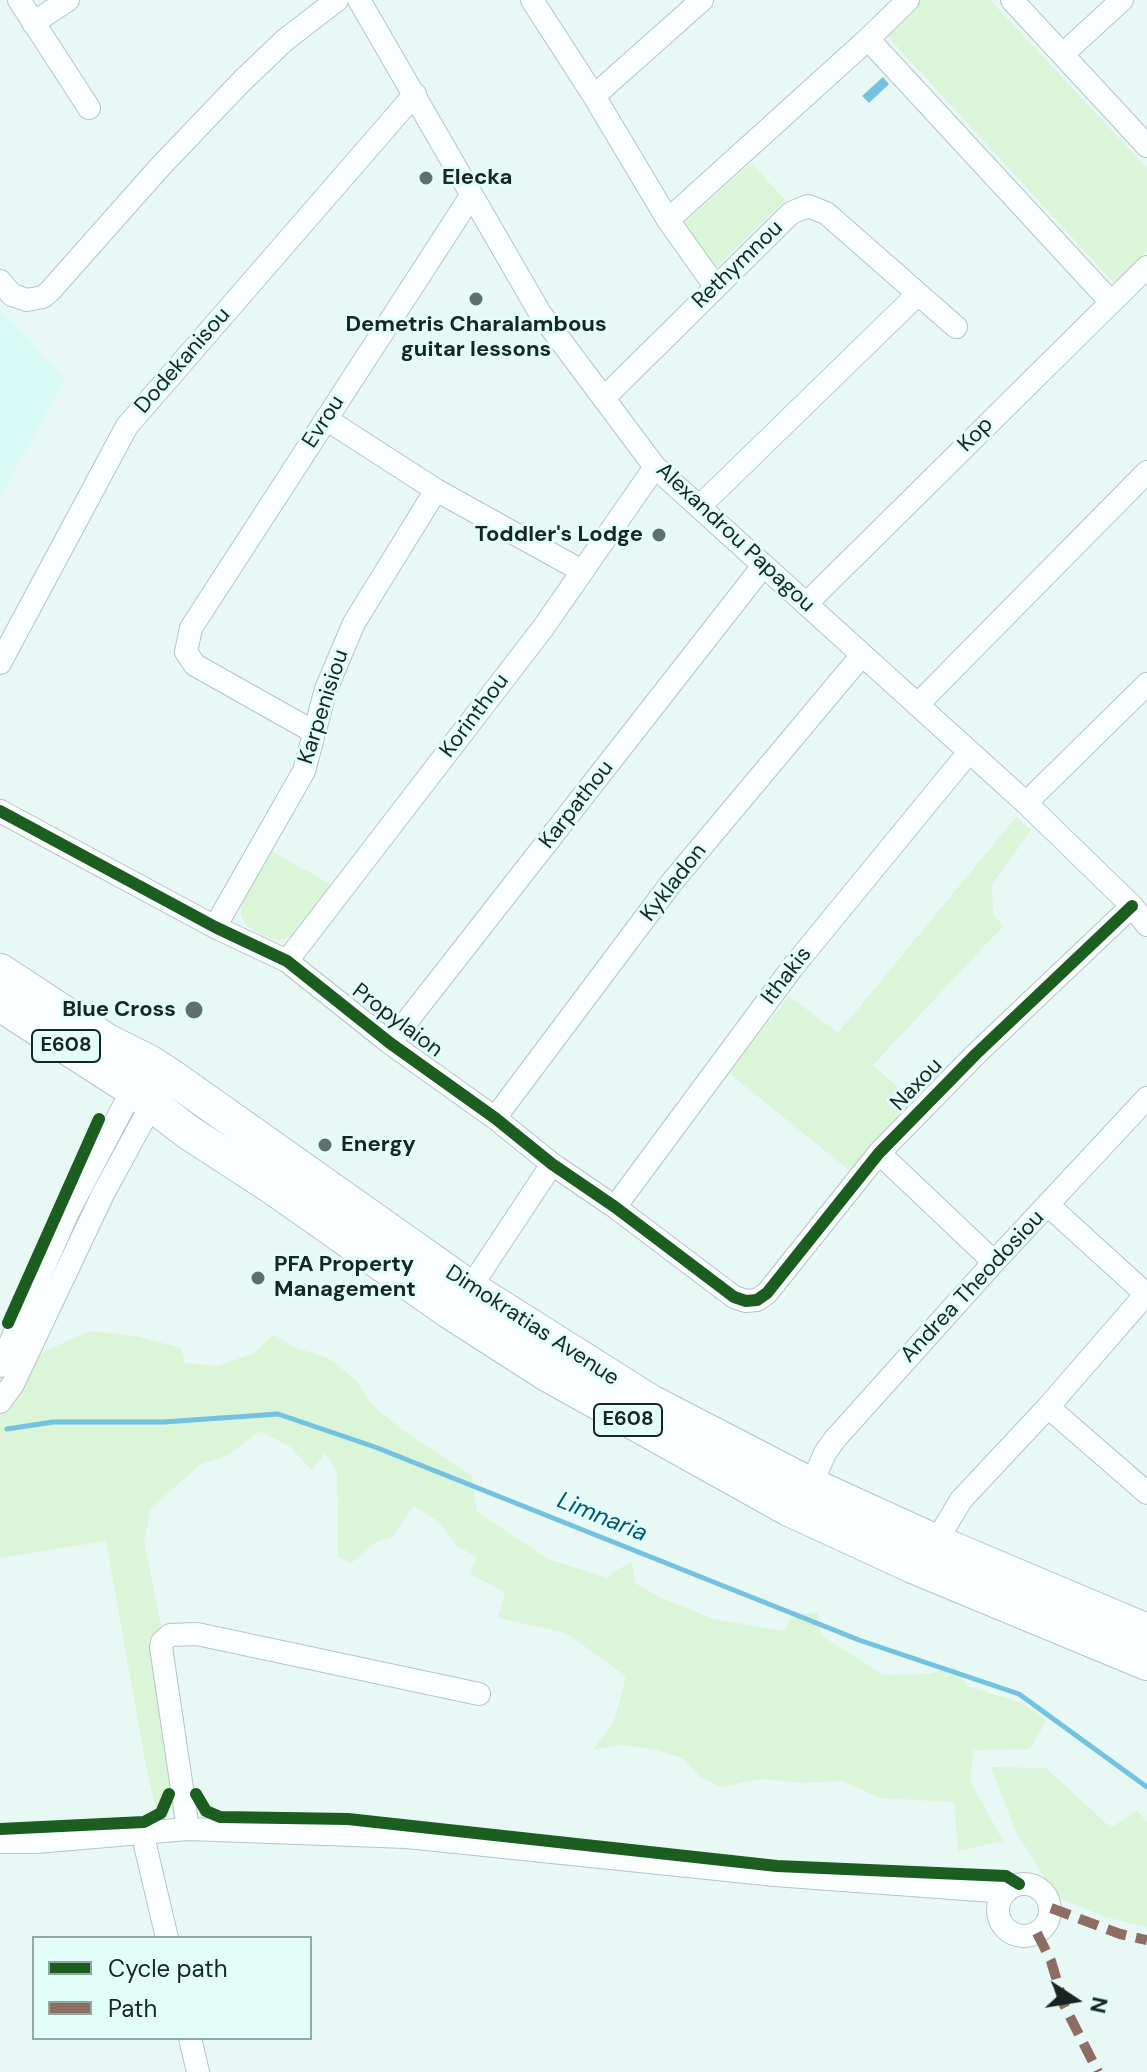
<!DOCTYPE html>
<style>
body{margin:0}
#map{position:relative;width:1147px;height:2072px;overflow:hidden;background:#e7f8f5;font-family:"DM Sans",sans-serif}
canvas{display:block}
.legend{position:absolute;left:32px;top:1936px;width:280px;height:104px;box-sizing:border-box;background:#e1fef9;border:2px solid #90a7a3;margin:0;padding:10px 14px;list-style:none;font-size:24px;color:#172523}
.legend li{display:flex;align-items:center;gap:16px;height:40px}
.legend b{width:40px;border:2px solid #90a7a3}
.north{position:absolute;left:1035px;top:1960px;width:80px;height:80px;-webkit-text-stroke:6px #e1fef9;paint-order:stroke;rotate:102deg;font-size:22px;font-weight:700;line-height:32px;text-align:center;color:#172523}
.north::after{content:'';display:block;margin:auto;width:28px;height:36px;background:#172523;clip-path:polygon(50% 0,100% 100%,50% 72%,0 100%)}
</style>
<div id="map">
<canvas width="1147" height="2072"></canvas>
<ul class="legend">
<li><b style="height:10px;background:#1b5e20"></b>Cycle path</li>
<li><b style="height:10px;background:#8d6e63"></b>Path</li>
</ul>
<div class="north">N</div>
</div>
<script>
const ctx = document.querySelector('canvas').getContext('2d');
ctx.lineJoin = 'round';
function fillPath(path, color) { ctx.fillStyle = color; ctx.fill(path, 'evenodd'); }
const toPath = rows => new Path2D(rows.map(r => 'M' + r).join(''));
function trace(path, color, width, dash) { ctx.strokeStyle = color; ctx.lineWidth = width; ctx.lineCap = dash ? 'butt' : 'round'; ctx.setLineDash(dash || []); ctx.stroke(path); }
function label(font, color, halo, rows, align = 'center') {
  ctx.font = font + ' "DM Sans",sans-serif'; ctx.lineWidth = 6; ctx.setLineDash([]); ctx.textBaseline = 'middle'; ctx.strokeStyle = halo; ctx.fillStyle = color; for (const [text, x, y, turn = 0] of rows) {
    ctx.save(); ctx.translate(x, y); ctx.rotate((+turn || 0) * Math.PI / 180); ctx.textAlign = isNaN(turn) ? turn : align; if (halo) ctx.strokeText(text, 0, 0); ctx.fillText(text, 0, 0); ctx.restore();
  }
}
const built = toPath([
 [0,310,65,378,0,498]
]);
const green = toPath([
 [917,0,990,0,1147,168,1147,251,1114,283,884,32],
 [751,163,785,200,714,270,684,223],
 [1016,817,1031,830,992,884,993,914,1003,926,873,1065,914,1102,850,1171,729,1073,789,996,838,1033],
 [271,851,332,885,293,936,278,940,261,935,247,926,241,916,241,905],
 [91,1331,135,1336,181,1348,185,1363,218,1366,252,1354,274,1335,296,1348,328,1358,356,1380,372,1405,401,1429,472,1476,477,1512,548,1559,608,1578,613,1572,632,1562,635,1583,659,1597,714,1619,784,1631,790,1618,817,1612,822,1636,883,1675,929,1674,954,1666,968,1687,1014,1700,1029,1707,1046,1721,1030,1749,974,1750,970,1780,1003,1841,958,1851,954,1802,880,1798,843,1781,801,1783,760,1779,722,1787,701,1778,682,1758,656,1750,621,1745,593,1750,614,1722,626,1676,566,1633,498,1618,505,1592,470,1574,477,1557,457,1546,439,1522,414,1506,392,1537,376,1542,351,1563,338,1557,337,1472,325,1453,312,1470,289,1446,260,1431,227,1456,201,1464,151,1508,144,1541,197,1804,156,1810,145,1760,106,1541,0,1558,0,1377,51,1348],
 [991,1767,1046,1768,1111,1828,1137,1810,1147,1823,1147,1927,1105,1917,1057,1897,1016,1832]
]);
const water = toPath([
 [883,77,889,84,869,103,862,96]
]);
const stream = toPath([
 [7,1429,53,1422,164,1422,278,1414,375,1447,859,1640,1019,1694,1147,1787]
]);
const minor = toPath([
 [19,0,89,108],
 [359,0,540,313,655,467,1026,803,1132,906,1147,925],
 [532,0,594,96,668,220,715,286],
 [1012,0,1147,146],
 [33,23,68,0],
 [868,39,1111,302],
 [1063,54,1122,0],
 [594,96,702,0],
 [668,220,868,39,908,0],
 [0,281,12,295,27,300,43,297,50,291,159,168,242,81,285,40,337,0],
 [604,398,791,213,808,206,826,213,956,327],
 [326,419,436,490,582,571],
 [699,507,917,295],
 [806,604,1147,267],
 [0,663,127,426,415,94],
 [917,705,1147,472],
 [314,732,195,665,186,652,191,628,471,196],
 [1026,803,1147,684],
 [0,811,215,927,287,961,390,1043,495,1118,552,1164,615,1207,734,1297,746,1301,757,1300,767,1293,879,1153,976,1054,1132,906],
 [215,927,304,771,326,689,354,623,436,490],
 [287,961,543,628,655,467],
 [390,1043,763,566],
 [495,1118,672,882,862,655],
 [879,1153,994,1262],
 [1048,1205,1147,1295],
 [615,1207,792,968,969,752],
 [470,1288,552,1164],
 [0,1366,69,1210,138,1079],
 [0,1402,13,1384,103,1194,158,1093],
 [1048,1407,1147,1493],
 [811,1485,825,1453,835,1439,994,1262,1147,1098],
 [936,1542,961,1500,1048,1407,1146,1294],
 [188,1829,161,1647,162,1642,170,1635,197,1634,479,1694],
 [142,1832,167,1938],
 [0,1842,36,1842,188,1829,407,1837,775,1875,1006,1892],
 '998 1910a26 26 0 1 1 52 0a26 26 0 1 1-52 0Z',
 [190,2038,198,2072]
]);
const highway = toPath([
 [0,971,107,1041,149,1062,169,1075,470,1288,649,1401,811,1485,936,1542,1147,1631],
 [0,1004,132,1089,188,1132,274,1188,449,1311,547,1374,789,1509,913,1566,1147,1663]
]);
const quiet = toPath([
 [1051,1908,1120,1934,1147,1940],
 [1037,1933,1051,1961,1064,2005,1098,2072]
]);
const cycleway = toPath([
 [0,811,215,927,287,961,390,1043,495,1118,552,1164,615,1207,734,1297,746,1301,757,1300,767,1293,879,1153,976,1054,1132,906],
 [8,1323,99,1119],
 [196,1794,206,1811,220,1817,348,1819,777,1866,1006,1876,1019,1884],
 [0,1829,144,1822,161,1813,169,1794]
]);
const markers = [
 [426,178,8,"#606f6c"],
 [476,299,8,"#606f6c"],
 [659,535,8,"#606f6c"],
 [194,1010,10,"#606f6c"],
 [325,1145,8,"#606f6c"],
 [258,1278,8,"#606f6c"]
];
const shields = [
 [66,1046,68],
 [628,1420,68]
];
const shieldNames = [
 ["E608",66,1046],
 ["E608",628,1420]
];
const poiNames = [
 ["Elecka",442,178],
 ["Demetris Charalambous",476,325,"center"],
 ["guitar lessons",476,350,"center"],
 ["Toddler's Lodge",643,535,"right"],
 ["Blue Cross",176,1010,"right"],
 ["Energy",341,1145],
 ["PFA Property",274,1265],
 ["Management",274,1290]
];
const streetNames = [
 ["Rethymnou",738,265,-44],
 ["Dodekanisou",183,361,-49],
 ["Evrou",324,422,-57],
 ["Kop",976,435,-45],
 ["Alexandrou Papagou",735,538,43],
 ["Karpenisiou",324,707,-72],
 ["Korinthou",475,716,-53],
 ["Karpathou",577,805,-52],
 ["Kykladon",674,883,-52],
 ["Ithakis",787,976,-52],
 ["Propylaion",397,1021,37],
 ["Naxou",917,1085,-46],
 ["Andrea Theodosiou",973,1287,-47],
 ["Dimokratias Avenue",532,1326,33]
];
const waterNames = [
 ["Limnaria",602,1518,22]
];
fillPath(built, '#d9faf4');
fillPath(green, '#dbf5d9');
fillPath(water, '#74c2e2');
trace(stream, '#74c2e2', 5);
trace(minor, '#b6c5c2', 24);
trace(highway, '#b6c5c2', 36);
trace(minor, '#fbfefe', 22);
trace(highway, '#fbfefe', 34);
trace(quiet, '#8d6e63', 10, [20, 10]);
trace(cycleway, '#1b5e20', 12);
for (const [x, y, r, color] of markers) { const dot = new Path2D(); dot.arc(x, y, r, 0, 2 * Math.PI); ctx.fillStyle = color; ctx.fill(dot); trace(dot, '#e1fef9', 3); }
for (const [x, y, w] of shields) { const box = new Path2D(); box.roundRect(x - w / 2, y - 16, w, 32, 6); ctx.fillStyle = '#e1fef9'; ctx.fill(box); trace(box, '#172523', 2); }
label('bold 20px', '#172523', null, shieldNames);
label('bold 22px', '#172523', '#e1fef9', poiNames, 'left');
label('22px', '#172523', '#e1fef9', streetNames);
label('italic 24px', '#005878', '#e1fef9', waterNames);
</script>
